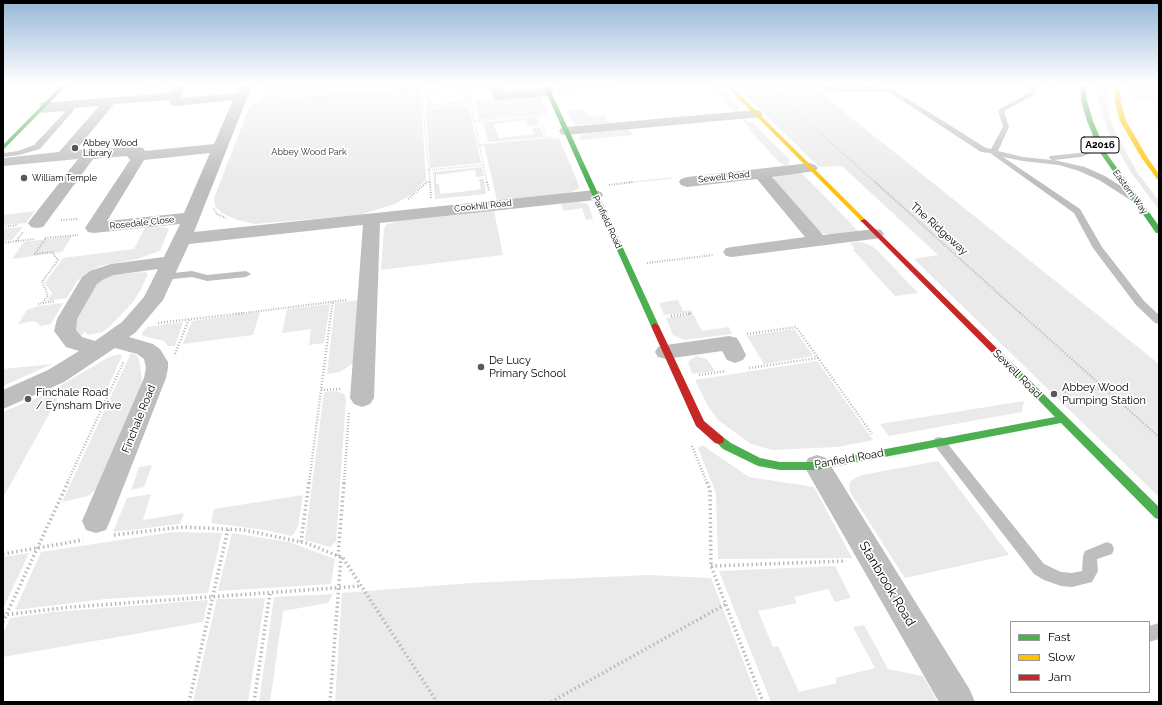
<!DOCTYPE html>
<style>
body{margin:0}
#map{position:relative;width:1162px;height:705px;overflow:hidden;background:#fff;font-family:Raleway,sans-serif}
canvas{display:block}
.frame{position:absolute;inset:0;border:4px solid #000;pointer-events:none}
.legend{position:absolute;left:1010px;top:621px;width:140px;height:72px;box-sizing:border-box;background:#fff;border:1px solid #999;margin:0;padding:5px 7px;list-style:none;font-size:12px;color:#000}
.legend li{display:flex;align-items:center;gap:8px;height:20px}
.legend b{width:20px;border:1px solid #999}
</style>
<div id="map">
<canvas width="1162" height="705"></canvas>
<div class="frame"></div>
<ul class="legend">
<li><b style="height:5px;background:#4caf50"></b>Fast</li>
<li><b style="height:5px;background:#ffc107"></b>Slow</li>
<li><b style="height:5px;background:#c62828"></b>Jam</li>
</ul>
</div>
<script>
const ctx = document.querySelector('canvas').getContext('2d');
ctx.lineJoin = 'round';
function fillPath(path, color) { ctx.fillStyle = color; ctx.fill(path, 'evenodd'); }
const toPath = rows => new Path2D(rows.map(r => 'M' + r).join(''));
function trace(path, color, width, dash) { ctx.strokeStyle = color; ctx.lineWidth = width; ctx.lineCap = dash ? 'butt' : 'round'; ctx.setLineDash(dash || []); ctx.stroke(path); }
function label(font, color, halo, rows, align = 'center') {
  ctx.font = font + ' Raleway,sans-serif'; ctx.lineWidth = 3.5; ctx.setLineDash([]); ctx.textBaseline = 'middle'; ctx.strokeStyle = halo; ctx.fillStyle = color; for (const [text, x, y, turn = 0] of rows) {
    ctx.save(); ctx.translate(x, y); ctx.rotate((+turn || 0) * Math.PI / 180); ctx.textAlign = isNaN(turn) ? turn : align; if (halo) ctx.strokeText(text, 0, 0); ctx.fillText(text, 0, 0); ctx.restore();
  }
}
const green = toPath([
 [268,83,420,83,426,180,412,194,395,204,359,215,255,224,237,220,222,213,215,206,214,198,251,103,261,102],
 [471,83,535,83,535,84,476,89,472,88],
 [596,83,602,85,604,87,557,91,556,89,560,86],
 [707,83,715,83,739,107,739,110,735,112,709,87,711,87],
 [733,83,808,83,1159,364,1159,497,914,259,938,255,842,166,819,167],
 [1095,83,1109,83,1108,104,1110,119,1116,134,1137,172,1159,201,1159,210,1130,171,1109,133,1099,103],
 [1126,83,1159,83,1159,137,1155,104,1126,93],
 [467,87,470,103,427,107,425,90],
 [460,89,464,101,432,104,431,98,429,98,428,92],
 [536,96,541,97,547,114,479,119,475,101],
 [469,106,481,163,430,168,426,110],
 [584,109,588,116,604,115,609,123,575,125,566,111],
 [536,117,539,125,528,126,526,120,493,124,499,138,534,134,532,128,540,127,544,137,488,142,483,122],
 [742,119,752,122,790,160,788,165,785,166,777,160,748,128,750,128],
 [629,129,633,135,580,140,579,137,583,134],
 [559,138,580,188,569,193,497,200,484,145],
 [482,167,484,176,476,177,475,170,436,175,436,184,439,184,440,194,460,192,481,189,479,179,484,179,486,194,435,199,433,172],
 [797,172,802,173,858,231,854,233,832,235,818,232,772,180,777,174],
 [577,202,588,204,593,219,586,220,582,208,564,211,561,204],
 [35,211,26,223,3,225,3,215],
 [494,211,503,255,381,270,384,229,387,224,399,221],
 [23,227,12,240,3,241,3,229],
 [163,227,169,229,160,251,137,259,100,266,87,273,77,281,67,298,47,301,52,293,45,283,63,258,134,249,145,228],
 [72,236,62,252,12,259,24,242],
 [858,242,868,244,876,249,918,293,895,296,853,250,855,249,850,243],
 [145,272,148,274,141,289,133,302,111,325,103,332,88,335,85,332,79,336,73,323,96,281,105,275],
 [359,300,355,362,340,372,327,374,335,303],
 [678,300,683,311,691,310,692,312,664,315,659,303],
 [63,303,51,324,41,326,35,321,18,324,27,310,38,306],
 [330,304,324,343,309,345,311,329,282,333,287,309],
 [260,312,253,335,183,344,192,321],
 [693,314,702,331,729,327,732,334,684,340,673,335,666,318],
 [181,322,183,323,175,346,168,346,164,341,143,336,142,333,147,327],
 [794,329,813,356,764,364,747,336],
 [131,353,136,355,139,359,142,379,141,388,98,488,88,496,62,502],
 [120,354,122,356,107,389,59,396,3,498,3,412,46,394,109,357],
 [696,356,707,359,715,371,692,374,688,362],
 [817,361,873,440,837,447,772,450,751,444,718,420,708,406,695,380],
 [52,364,3,386,3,369],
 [336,391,344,394,346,399,336,541,330,547,305,540,324,392],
 [1024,401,1022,412,889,436,880,424],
 [702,445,749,477,814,487,852,558,718,559,716,493,698,448],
 [938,461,1009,555,905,578,850,492,849,486,850,482,855,478,862,475],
 [152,465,144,487,131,490,139,467],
 [151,494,143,520,184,513,180,524,113,532,127,498],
 [303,495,298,526,294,534,291,536,265,530,211,523,214,509],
 [173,532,222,533,208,593,105,599,15,610,41,552],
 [232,533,289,542,335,559,331,584,218,591],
 [29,553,3,609,3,557],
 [835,566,851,598,835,602,828,589,794,597,797,603,758,611,773,647,778,646,799,692,837,683,835,678,875,668,853,627,864,625,888,669,923,676,938,702,771,702,719,571],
 [648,575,711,578,759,702,335,702,342,593,471,583],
 [333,594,328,603,283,611,270,702,259,702,274,597],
 [265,598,248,702,193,702,217,599],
 [208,600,203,622,3,657,3,634,10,618,53,612]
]);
const pathFar3 = toPath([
 [330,83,347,89,353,89,367,83],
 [421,83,430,183],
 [467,83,487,183],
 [764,83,876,183],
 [1046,87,1057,88,1057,83],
 [422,89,468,86],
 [469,90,480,89],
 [565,91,660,83],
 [298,92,321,91],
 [308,98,422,88],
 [471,100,482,99],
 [320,101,321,91,335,85],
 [255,106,422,92],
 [423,109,472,104],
 [538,116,548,138],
 [475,121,542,115],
 [480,145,552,138],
 [428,170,484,165],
 [426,183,430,180],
 [624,183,672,178]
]);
const pathFar2 = toPath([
 [430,182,431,198],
 [487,182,489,191],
 [875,182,1021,314],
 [609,185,633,182],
 [408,199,427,182],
 [214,209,217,214,226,218],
 [61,220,78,219],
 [3,227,18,225],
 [45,238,78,235],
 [16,241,23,232],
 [3,243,34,239],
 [647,263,714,255],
 [43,303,48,295,42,282,58,260,52,252,35,254,46,238],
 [38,304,55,301],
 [236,314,347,300],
 [331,314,333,301],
 [688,314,692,313]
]);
const pathFar1 = toPath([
 [1020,313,1159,437],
 [671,316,692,313],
 [158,323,244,313],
 [747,334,796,327,872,434],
 [175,354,189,319],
 [749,368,818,358],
 [699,375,726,371],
 [321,390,341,389],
 [1065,392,1104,388],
 [692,446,707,483],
 [67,483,124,361],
 [309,483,331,313],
 [344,483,349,412]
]);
const path = toPath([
 [707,482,710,490,711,566,763,702],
 [114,535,183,527,244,530,306,543,343,558,437,702],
 [301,542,309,482],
 [3,554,83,540],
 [338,556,344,482],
 [711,566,846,561],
 [3,615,71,607,361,586],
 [3,622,68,482],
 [189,702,228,529],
 [254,702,270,593],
 [330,702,341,557],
 [551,702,726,604]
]);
const lane = toPath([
 [150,83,156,83,151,90,147,90,150,83],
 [812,83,821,83,836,88,865,87,860,83,867,83,873,87,892,89,986,148,991,149,1003,127,998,110,1029,93,1031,89,1028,83,1034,83,1037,89,1034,95,1004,111,1009,127,998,151,1023,157,1052,160,1049,158,1050,156,1079,153,1083,151,1093,134,1097,134,1098,135,1089,154,1081,157,1054,160,1085,167,1105,176,1138,197,1138,201,1132,201,1099,180,1079,171,1059,165,1023,161,1003,157,1080,209,1102,247,1144,301,1159,315,1159,324,1155,323,1136,305,1093,248,1074,213,990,153,981,152,889,92,835,92,812,83],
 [72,107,74,108,74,110,40,149,19,155,3,157,3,153,18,151,34,145,66,111,39,113,37,112,37,110,72,107],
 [192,271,207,275,246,271,251,274,246,277,207,281,192,277,164,280,159,277,164,274,192,271],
 [939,437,943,438,1044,564,1061,572,1072,573,1082,571,1083,556,1085,551,1107,542,1112,544,1114,549,1112,554,1097,559,1098,571,1092,582,1072,587,1061,586,1044,580,1034,574,935,446,933,442,935,438,939,437],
 [1159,623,1159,639,1149,642,1149,626,1159,623]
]);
const street = toPath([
 [241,83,253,83,194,232,595,190,601,192,603,195,601,198,595,200,380,223,374,398,370,404,362,407,354,404,350,398,363,225,189,244,163,300,136,332,129,337,153,344,160,349,168,362,168,368,166,378,110,521,106,530,96,533,86,530,82,521,144,378,146,368,144,359,137,354,115,348,64,382,3,409,3,390,48,370,79,351,66,347,54,331,57,319,82,277,90,271,111,264,164,257,180,224,94,233,88,232,85,228,130,160,127,156,93,159,43,227,37,228,31,227,28,223,31,219,78,159,3,166,3,158,59,152,99,106,45,110,39,106,40,103,170,93,175,85,179,84,185,88,181,98,237,93,241,83],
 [169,100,171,105,176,106,233,100,214,144,145,151,143,148,138,147,76,150,114,104,169,100],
 [210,153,184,213,107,221,144,160,210,153],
 [158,269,144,297,122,322,95,341,82,337,76,330,77,319,97,284,104,279,114,275,158,269],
 [496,86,500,87,503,92,548,88,554,92,548,96,498,100,494,99,490,90,496,86],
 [756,110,761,111,763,114,761,117,566,135,561,134,559,131,561,128,566,127,756,110],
 [810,163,815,165,818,168,815,171,772,177,823,235,875,229,881,230,884,234,881,238,732,257,726,256,723,252,726,248,732,247,805,237,757,179,687,187,681,185,679,182,681,179,687,177,810,163],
 [729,336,737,338,740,343,746,355,743,360,735,363,727,360,722,351,666,359,658,357,655,352,658,347,666,345,729,336],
 [817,455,826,458,970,690,975,702,939,702,804,466,808,458,817,455]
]);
const fast = toPath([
 [64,83,69,83,3,150,3,145,64,83],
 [542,83,547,83,659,326,658,328,655,329,651,326,542,83],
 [1081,83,1085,83,1087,101,1093,121,1107,154,1159,226,1159,233,1156,233,1101,154,1087,121,1081,101,1081,83],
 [1014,367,1017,368,1159,507,1159,519,1155,518,1061,423,817,470,780,470,758,466,723,449,714,440,715,437,719,436,723,437,731,443,760,458,780,462,817,462,1055,417,1011,372,1009,370,1014,367]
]);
const slow = toPath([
 [723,83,728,83,866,220,866,222,862,222,723,83],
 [1115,83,1119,83,1121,103,1126,121,1147,157,1159,174,1159,180,1157,179,1141,157,1120,121,1115,103,1115,83]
]);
const jam = toPath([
 [864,219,866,220,1017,368,1019,370,1017,372,1011,372,862,222,860,221,864,219],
 [655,323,659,326,704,421,723,437,724,440,723,443,719,444,715,443,696,426,651,326,655,323]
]);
const markers = [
 [75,148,4,"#595959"],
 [24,178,4,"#595959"],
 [481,367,4,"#595959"],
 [1054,394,4,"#595959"],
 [28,399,4,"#595959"]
];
const farPoinames = [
 ["Abbey Wood",83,143],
 ["Library",83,153],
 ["William Temple",32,178]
];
const farParknames = [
 ["Abbey Wood Park",309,152]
];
const farStreetnames = [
 ["Sewell Road",724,177,-6],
 ["Eastern Way",1130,192,54],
 ["Cookhill Road",483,206,-6],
 ["Panfield Road",607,222,65],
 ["Rosedale Close",142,223,-6]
];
const shields = [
 [1100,145,38]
];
const shieldNames = [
 ["A2016",1100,145]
];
const streetNames = [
 ["The Ridgeway",939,229,42],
 ["Sewell Road",1017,374,45],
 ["Finchale Road",139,419,-68],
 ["Panfield Road",849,459,-10]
];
const poiNames = [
 ["De Lucy",489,361],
 ["Primary School",489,374],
 ["Abbey Wood",1062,388],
 ["Pumping Station",1062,401],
 ["Finchale Road",36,393],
 ["/ Eynsham Drive",36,406]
];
const nearStreetnames = [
 ["Stanbrook Road",887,584,59]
];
fillPath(green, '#eaeaea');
trace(pathFar3, '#b8b8b8', 1.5, [0.5, 1.5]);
trace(pathFar2, '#b8b8b8', 2, [1, 1.5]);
trace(pathFar1, '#b8b8b8', 2.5, [1, 2]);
trace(path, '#b8b8b8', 3.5, [1.5, 3]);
fillPath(lane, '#bebebe');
fillPath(street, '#bebebe');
fillPath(fast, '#4caf50');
fillPath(slow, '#ffc107');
fillPath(jam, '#c62828');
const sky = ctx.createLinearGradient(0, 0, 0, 182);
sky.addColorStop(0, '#96b7d6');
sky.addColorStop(0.46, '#fff');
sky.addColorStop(1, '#ffffff00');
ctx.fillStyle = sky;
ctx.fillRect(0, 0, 1162, 182);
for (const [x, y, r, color] of markers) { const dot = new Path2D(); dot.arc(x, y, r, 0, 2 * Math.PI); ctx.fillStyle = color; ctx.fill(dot); trace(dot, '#fff', 1.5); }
label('9px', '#000', '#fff', farPoinames, 'left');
label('9px', '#303030', '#fff', farParknames);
label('9px', '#000', '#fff', farStreetnames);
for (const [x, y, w] of shields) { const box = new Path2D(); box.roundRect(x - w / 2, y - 8, w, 16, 3); ctx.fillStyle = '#fff'; ctx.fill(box); trace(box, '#000', 1); }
label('bold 10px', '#000', null, shieldNames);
label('11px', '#000', '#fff', streetNames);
label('11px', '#000', '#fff', poiNames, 'left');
label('13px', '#000', '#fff', nearStreetnames);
</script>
